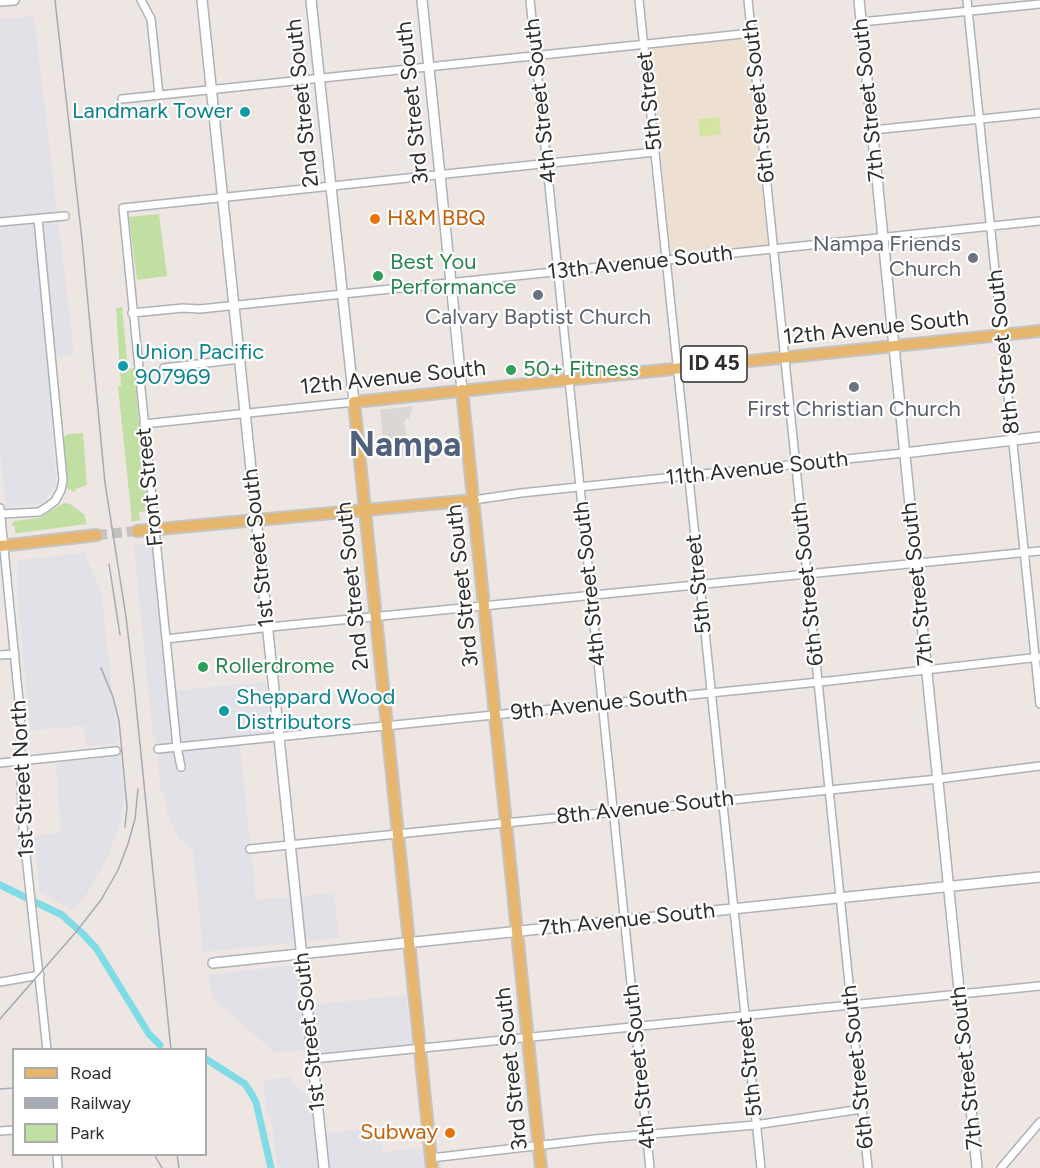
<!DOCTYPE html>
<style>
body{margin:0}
#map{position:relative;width:1040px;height:1168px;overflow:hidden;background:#ede6e2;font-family:Figtree,sans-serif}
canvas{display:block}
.legend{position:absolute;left:12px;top:1048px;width:195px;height:108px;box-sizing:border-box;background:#fff;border:2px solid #ababab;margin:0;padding:8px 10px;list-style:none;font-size:18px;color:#2e2e2e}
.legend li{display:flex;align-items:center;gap:12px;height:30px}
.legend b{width:30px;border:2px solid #ababab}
</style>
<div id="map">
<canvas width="1040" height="1168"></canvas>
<ul class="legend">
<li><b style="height:8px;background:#e6b56e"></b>Road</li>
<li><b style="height:8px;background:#a4aab6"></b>Railway</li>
<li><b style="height:16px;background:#c2dfa3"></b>Park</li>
</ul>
</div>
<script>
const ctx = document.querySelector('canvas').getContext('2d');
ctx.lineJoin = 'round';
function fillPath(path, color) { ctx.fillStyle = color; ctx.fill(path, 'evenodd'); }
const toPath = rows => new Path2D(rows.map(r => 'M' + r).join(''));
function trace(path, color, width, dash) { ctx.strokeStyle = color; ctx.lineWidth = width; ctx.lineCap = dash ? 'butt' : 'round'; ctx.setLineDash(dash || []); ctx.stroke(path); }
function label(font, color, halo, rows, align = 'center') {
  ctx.font = font + ' Figtree,sans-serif'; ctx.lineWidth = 4.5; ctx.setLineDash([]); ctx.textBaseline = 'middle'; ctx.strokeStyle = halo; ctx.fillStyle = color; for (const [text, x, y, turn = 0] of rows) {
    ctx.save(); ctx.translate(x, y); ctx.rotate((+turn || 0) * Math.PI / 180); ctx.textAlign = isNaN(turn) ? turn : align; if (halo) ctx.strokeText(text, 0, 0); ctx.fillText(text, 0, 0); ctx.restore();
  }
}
const industrial = toPath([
 [34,16,74,355,48,357,56,484,43,503,6,508,0,451,0,19],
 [152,543,168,691,266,682,271,732,239,736,256,900,334,893,339,938,203,952,193,850,179,839,167,813,164,793,161,793,156,737,153,737,134,545],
 [83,551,101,591,118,743,86,746,84,726,31,730,19,615,17,560,74,554],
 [120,756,124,795,121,822,107,858,88,892,73,910,40,893,34,836,61,832,56,763],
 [295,965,299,1006,406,995,411,1046,317,1054,304,1050,275,1053,213,998,208,975],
 [289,1077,311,1101,315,1135,380,1127,383,1152,422,1148,423,1153,439,1152,441,1168,278,1168,271,1117,267,1117,263,1081]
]);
const education = toPath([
 [747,39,768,245,671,254,650,48]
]);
const green = toPath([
 [159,214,167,276,137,280,129,217],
 [122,307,128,369,134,368,147,511,139,512,140,520,132,522,118,386,121,386,116,308],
 [83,433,87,485,76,489,74,492,67,488,63,437,68,434],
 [64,503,70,504,84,514,87,524,18,533,15,533,15,526,11,526,14,521,39,518]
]);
const pitch = toPath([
 [719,117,721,134,700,137,698,119]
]);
const plaza = toPath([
 [413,406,409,419,406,418,404,423,409,446,427,444,428,447,457,444,458,452,402,458,401,451,369,455,368,442,383,440,380,410]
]);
const canal = toPath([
 [0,885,62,915,83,934,96,948,149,1034,160,1045],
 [206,1059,245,1084,251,1093,256,1102,271,1168]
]);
const primaryTunnel = toPath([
 [97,535,137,531]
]);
const street = toPath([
 [141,0,151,19,159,95],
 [530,0,650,1168],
 [639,0,761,1168],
 [748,0,868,1168],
 [967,0,1040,704],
 [861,22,1040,4],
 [122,99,752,33],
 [873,130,1040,113],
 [0,222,65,216],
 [132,313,183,308,200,309,1040,221],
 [164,368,240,359],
 [144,424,354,402],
 [474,500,521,493,904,453],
 [0,508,20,711,22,818,47,1050],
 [1,514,39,512,47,507,55,501,61,490,63,480,38,219],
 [154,519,123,208,655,152],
 [156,540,177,747,181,767],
 [166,639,280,626,1040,551],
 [0,655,15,654],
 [158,749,829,681,1040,657],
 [0,763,116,751],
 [250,849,938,779,1040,766],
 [0,982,40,975],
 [313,1059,1040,986],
 [0,1131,14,1130],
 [57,1154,58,1168],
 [431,1158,595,1139,755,1125,862,1109],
 [1001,1168,1040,1122]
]);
const secondary = toPath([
 [202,0,324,1168],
 [311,0,354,402],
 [422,0,462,390],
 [859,0,977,1168],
 [0,1,14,0],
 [904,453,1040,437],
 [213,963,1040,877]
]);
const primary = toPath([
 [462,390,541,1168],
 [137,531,474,500],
 [0,546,97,535],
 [432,1168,354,402,1040,331]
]);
const rail = toPath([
 [55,0,82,240,105,483,126,617,134,685,171,1050],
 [109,564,120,635],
 [101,668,113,697,119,721,127,807,125,827],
 [0,1019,76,932,101,900,118,870,128,844,135,819,138,789],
 [0,1089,14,1088],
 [154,1154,162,1168],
 [177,1154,179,1168]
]);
const streetBridge = toPath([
 [154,519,156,540]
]);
const markers = [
 [245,112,6,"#0f9aa8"],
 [375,219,6,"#e8710a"],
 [973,258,6,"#6b7280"],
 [378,276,6,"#2e9e5b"],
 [538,295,6,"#6b7280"],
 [123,366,6,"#0f9aa8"],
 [511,370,6,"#2e9e5b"],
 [854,387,6,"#6b7280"],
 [203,667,6,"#2e9e5b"],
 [224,711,6,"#0f9aa8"],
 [450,1133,6,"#e8710a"]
];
const shields = [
 [714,364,66]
];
const shieldNames = [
 ["ID 45",714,364]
];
const streetNames = [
 ["7th Street South",869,100,-96],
 ["4th Street South",541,101,-96],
 ["5th Street",650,101,-96],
 ["6th Street South",759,101,-96],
 ["2nd Street South",303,103,-96],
 ["3rd Street South",413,103,-96],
 ["13th Avenue South",640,263,-6],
 ["12th Avenue South",876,328,-6],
 ["8th Street South",1004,352,-96],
 ["12th Avenue South",393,378,-6],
 ["11th Avenue South",757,469,-6],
 ["Front Street",150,487,-96],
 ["1st Street South",259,548,-96],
 ["4th Street South",590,584,-96],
 ["5th Street",699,584,-96],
 ["6th Street South",808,584,-96],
 ["7th Street South",918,584,-96],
 ["2nd Street South",353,586,-96],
 ["3rd Street South",463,586,-96],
 ["9th Avenue South",599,704,-6],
 ["1st Street North",23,779,-93],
 ["8th Avenue South",645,808,-6],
 ["7th Avenue South",627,920,-6],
 ["1st Street South",310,1032,-96],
 ["4th Street South",640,1067,-96],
 ["5th Street",750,1067,-96],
 ["6th Street South",858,1067,-96],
 ["7th Street South",967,1068,-96],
 ["3rd Street South",512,1069,-96]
];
const cultureNames = [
 ["Landmark Tower",233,112,"right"],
 ["Union Pacific",135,353],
 ["907969",135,378],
 ["Sheppard Wood",236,698],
 ["Distributors",236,723]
];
const foodNames = [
 ["H&M BBQ",387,219],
 ["Subway",438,1133,"right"]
];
const worshipNames = [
 ["Nampa Friends",961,245,"right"],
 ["Church",961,270,"right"],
 ["Calvary Baptist Church",538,318],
 ["First Christian Church",854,410]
];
const leisureNames = [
 ["Best You",390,263],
 ["Performance",390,288],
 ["50+ Fitness",523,370],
 ["Rollerdrome",215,667]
];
const townNames = [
 ["Nampa",405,446]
];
fillPath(industrial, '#e2e1e7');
fillPath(education, '#ede0d3');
fillPath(green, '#c2dfa3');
fillPath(pitch, '#d4e5a0');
fillPath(plaza, '#dad7d4');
trace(canal, '#7fdce6', 7);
trace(primaryTunnel, '#c7c1be', 10, [10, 5]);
trace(street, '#aeb2b8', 10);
trace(secondary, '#aeb2b8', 12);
trace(primary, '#c4c4c4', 14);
trace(street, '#fff', 7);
trace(secondary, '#fff', 9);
trace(primary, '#e6b56e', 10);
trace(rail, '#a4aab6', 1.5);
trace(streetBridge, '#aeb2b8', 10, []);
trace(streetBridge, '#fff', 7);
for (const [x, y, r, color] of markers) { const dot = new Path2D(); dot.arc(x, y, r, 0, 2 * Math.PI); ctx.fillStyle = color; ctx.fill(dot); trace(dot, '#fff', 2); }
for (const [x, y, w] of shields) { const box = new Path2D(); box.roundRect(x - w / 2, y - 18, w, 36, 4.5); ctx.fillStyle = '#fff'; ctx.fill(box); trace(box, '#2e2e2e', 1.5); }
label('bold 21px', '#2e2e2e', null, shieldNames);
label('22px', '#2e2e2e', '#fff', streetNames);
label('22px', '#0d838f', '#fff', cultureNames, 'left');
label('22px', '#c56008', '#fff', foodNames, 'left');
label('22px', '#5b616d', '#fff', worshipNames);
label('22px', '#27864d', '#fff', leisureNames, 'left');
label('bold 34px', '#51607b', '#fff', townNames);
</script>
